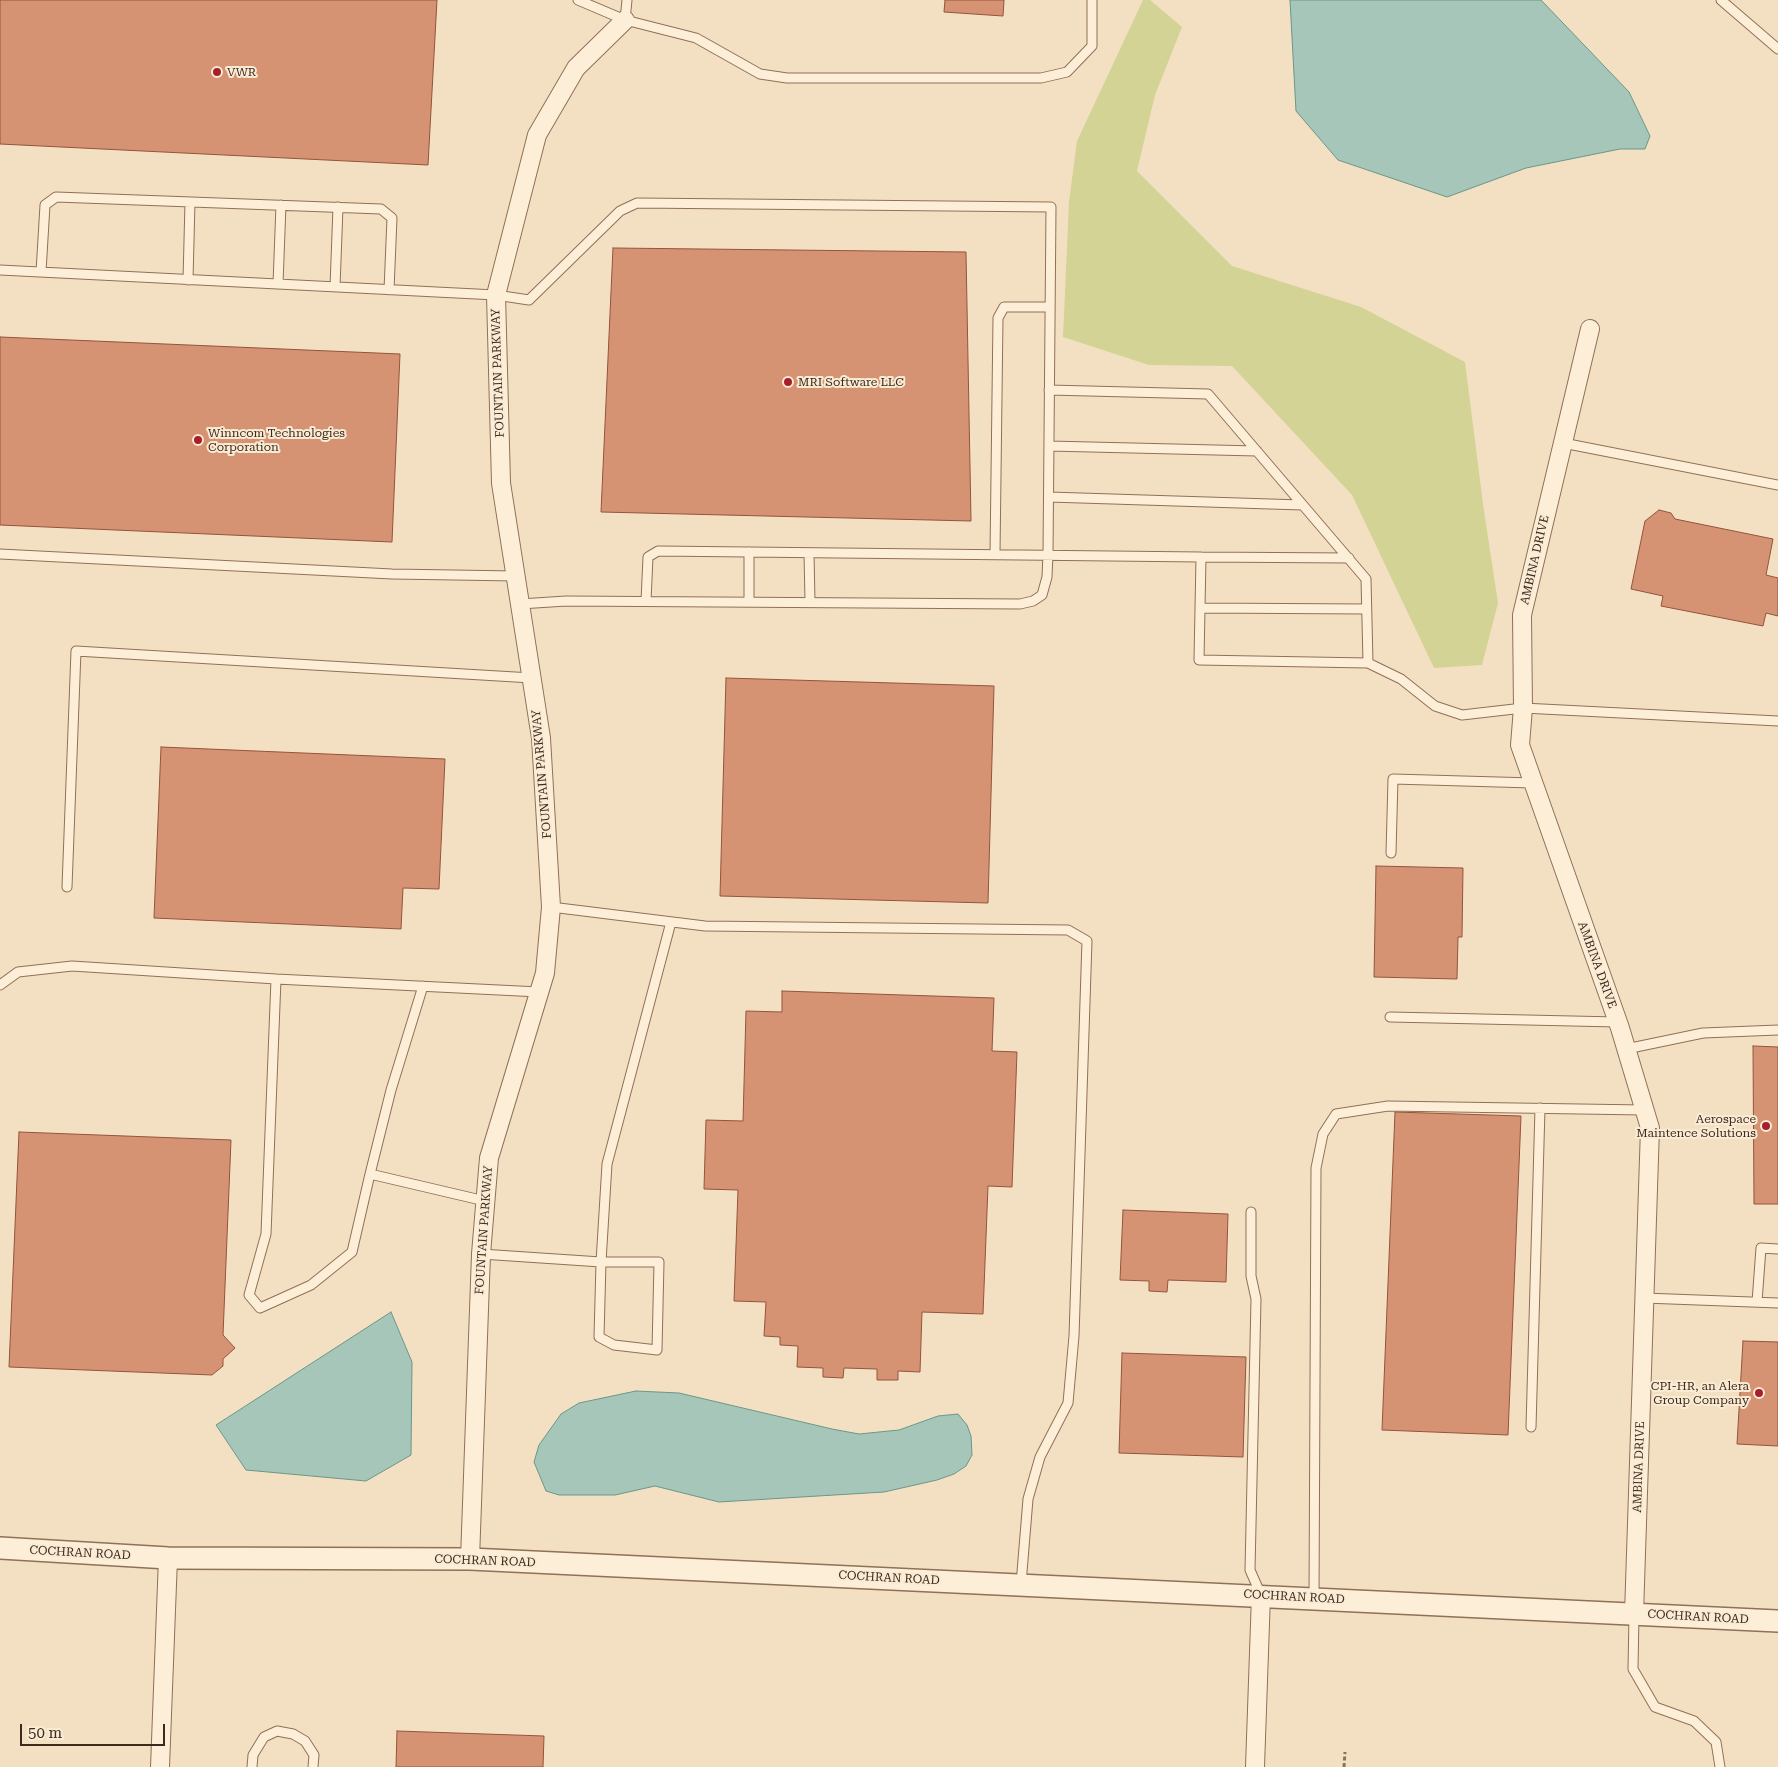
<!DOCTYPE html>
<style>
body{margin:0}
#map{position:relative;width:1778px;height:1767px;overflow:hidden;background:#f3e0c3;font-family:"Roboto Serif",serif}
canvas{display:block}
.scale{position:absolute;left:20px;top:1724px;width:145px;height:22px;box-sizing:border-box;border:2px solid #3e2a1d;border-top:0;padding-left:6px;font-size:15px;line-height:18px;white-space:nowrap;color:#3e2a1d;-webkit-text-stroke:4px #faebd4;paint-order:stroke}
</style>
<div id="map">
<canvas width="1778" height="1767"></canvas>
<div class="scale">50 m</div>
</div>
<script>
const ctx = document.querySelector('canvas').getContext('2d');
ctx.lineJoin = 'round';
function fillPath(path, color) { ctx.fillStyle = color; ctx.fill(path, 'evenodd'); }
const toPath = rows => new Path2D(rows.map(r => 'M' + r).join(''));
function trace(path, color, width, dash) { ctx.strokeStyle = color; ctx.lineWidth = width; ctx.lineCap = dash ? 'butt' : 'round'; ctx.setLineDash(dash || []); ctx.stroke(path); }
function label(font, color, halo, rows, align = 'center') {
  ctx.font = font + ' "Roboto Serif",serif'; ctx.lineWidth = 4; ctx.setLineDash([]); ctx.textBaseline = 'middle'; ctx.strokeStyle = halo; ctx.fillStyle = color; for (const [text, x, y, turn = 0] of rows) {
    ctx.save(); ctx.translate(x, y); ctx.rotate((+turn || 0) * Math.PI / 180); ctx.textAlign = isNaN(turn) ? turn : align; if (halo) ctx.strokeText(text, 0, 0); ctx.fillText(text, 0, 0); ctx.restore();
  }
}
const green = toPath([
 [1143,0,1150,0,1182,27,1155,95,1137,171,1232,266,1361,307,1465,362,1483,504,1498,603,1482,665,1434,668,1352,495,1232,366,1149,365,1063,337,1069,202,1077,141]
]);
const water = toPath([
 [1290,0,1541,0,1629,92,1650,136,1645,149,1620,149,1526,168,1447,197,1338,160,1296,111,1290,0],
 [391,1312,412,1362,411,1455,366,1481,246,1470,216,1425,391,1312],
 [636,1391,679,1393,832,1429,859,1434,899,1430,938,1416,958,1414,967,1425,971,1436,972,1455,966,1466,954,1474,937,1480,884,1492,719,1502,655,1486,615,1495,559,1495,546,1491,534,1462,539,1445,561,1414,579,1403,636,1391]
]);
const building = toPath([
 [0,0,437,0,428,165,0,144,0,0],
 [945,0,1004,0,1003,16,944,12,945,0],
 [613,248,966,252,971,521,601,512,613,248],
 [0,337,400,354,392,542,0,525,0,337],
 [1659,510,1671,513,1675,519,1773,539,1766,575,1778,578,1778,616,1766,613,1763,626,1661,606,1663,596,1631,589,1645,521,1659,510],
 [726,678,994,686,988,903,720,896,726,678],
 [161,747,445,759,439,889,403,888,401,929,154,918,161,747],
 [1376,866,1463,868,1462,937,1458,937,1457,979,1374,977,1376,866],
 [782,991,994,998,992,1051,1017,1052,1012,1187,988,1186,983,1314,922,1312,920,1372,898,1371,898,1380,877,1380,877,1369,844,1368,843,1378,823,1377,823,1368,797,1367,798,1346,780,1345,780,1337,764,1336,766,1302,734,1301,738,1190,704,1189,706,1120,743,1121,746,1011,782,1012,782,991],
 [1753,1046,1778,1047,1778,1204,1754,1204,1753,1046],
 [1395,1112,1521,1116,1508,1435,1382,1430,1395,1112],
 [19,1132,231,1140,223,1335,235,1348,223,1359,223,1366,212,1375,9,1367,19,1132],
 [1123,1210,1228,1214,1226,1282,1168,1280,1167,1292,1149,1291,1149,1281,1120,1280,1123,1210],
 [1743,1341,1778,1342,1778,1446,1737,1444,1743,1341],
 [1122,1353,1246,1357,1243,1457,1119,1453,1122,1353],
 [397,1731,544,1736,543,1767,396,1767,397,1731]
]);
const path = toPath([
 [1344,1767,1345,1752]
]);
const service = toPath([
 [578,0,625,20,696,38,760,74,787,78,1041,78,1067,72,1092,46,1092,0],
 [1721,0,1778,49],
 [625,20,627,0],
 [0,270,496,295,529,300,620,211,637,203,1051,207,1048,554,1047,577,1042,595,1033,601,1020,604,566,601,520,604],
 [41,272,45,205,56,197,381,209,392,218,389,290],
 [188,280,190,202],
 [278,284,281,205],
 [335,287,338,207],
 [1049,390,1208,394,1366,579,1368,663,1401,679,1435,706,1462,715,1523,708,1778,721],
 [1563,443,1778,485],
 [1049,446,1257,451],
 [1049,497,1302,505],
 [809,553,810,602],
 [0,554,392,574,516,576],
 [995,554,998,318,1004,307,1049,307],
 [1201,557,1349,558],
 [646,601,648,557,658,551,1201,557,1199,660,1368,663],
 [749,602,749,552],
 [1200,608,1366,609],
 [1391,853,1393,779,1533,783],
 [67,887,76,651,532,678],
 [551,907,705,926,1068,930,1087,941,1074,1336,1068,1403,1040,1457,1028,1499,1021,1584],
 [0,985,18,972,72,966,276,979],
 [1390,1017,1618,1022],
 [1626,1049,1703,1033,1778,1030],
 [370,1174,391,1090,423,986],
 [485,1201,370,1174,352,1252,311,1285,260,1308,249,1295,266,1234,276,979,539,992],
 [1251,1212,1251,1276,1256,1299,1250,1570,1261,1595],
 [481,1254,601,1262,659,1262,657,1350,614,1345,599,1337,601,1262,607,1164,671,922],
 [1644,1298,1778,1303],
 [1757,1302,1761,1248,1778,1249],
 [1531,1427,1540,1108],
 [1314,1598,1316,1168,1323,1134,1336,1114,1388,1106,1644,1110],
 [1634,1615,1633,1669,1655,1707,1694,1721,1716,1742,1720,1767],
 [252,1767,253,1755,264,1737,277,1731,293,1734,305,1741,314,1755,313,1767]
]);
const minor = toPath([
 [1590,329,1522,615,1523,708,1520,745,1620,1028,1650,1128,1634,1614],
 [470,1559,481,1254,489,1158,545,973,551,907,541,738,501,483,496,295,537,135,576,68,625,20],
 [160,1767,168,1558],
 [1255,1767,1261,1595]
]);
const tertiary = toPath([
 [0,1548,168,1558,470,1559,1778,1621]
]);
const markers = [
 [217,72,5,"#a71f2d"],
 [788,382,5,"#a71f2d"],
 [198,440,5,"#a71f2d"],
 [1766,1126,5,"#a71f2d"],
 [1759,1393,5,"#a71f2d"]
];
const poiNames = [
 ["VWR",227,72],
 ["MRI Software LLC",798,382],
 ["Winncom Technologies",208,433],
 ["Corporation",208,447],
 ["Aerospace",1756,1119,"right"],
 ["Maintence Solutions",1756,1133,"right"],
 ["CPI-HR, an Alera",1749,1386,"right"],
 ["Group Company",1749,1400,"right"]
];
const streetNames = [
 ["FOUNTAIN PARKWAY",498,373,-92],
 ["AMBINA DRIVE",1535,560,-77],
 ["FOUNTAIN PARKWAY",542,774,-95],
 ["AMBINA DRIVE",1597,965,70],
 ["FOUNTAIN PARKWAY",484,1230,-86],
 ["AMBINA DRIVE",1639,1467,-88],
 ["COCHRAN ROAD",80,1553,3],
 ["COCHRAN ROAD",485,1561,2],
 ["COCHRAN ROAD",889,1578,3],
 ["COCHRAN ROAD",1294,1597,3],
 ["COCHRAN ROAD",1698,1617,3]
];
fillPath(green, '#d2d395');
fillPath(water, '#a5c6b9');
trace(water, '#6b9687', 1);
fillPath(building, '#d69374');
trace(building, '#93543a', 1);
trace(service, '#907057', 11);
trace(minor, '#907057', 20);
trace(tertiary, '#907057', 24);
trace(path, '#907057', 3, [4, 2.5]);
trace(service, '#fdeed8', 9);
trace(minor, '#fdeed8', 18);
trace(tertiary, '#fdeed8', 21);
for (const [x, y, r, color] of markers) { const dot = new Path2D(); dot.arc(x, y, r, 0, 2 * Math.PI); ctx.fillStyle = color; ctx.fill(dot); trace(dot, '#faebd4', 2); }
label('12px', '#3e2a1d', '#faebd4', poiNames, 'left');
label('12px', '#3e2a1d', '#faebd4', streetNames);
</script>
